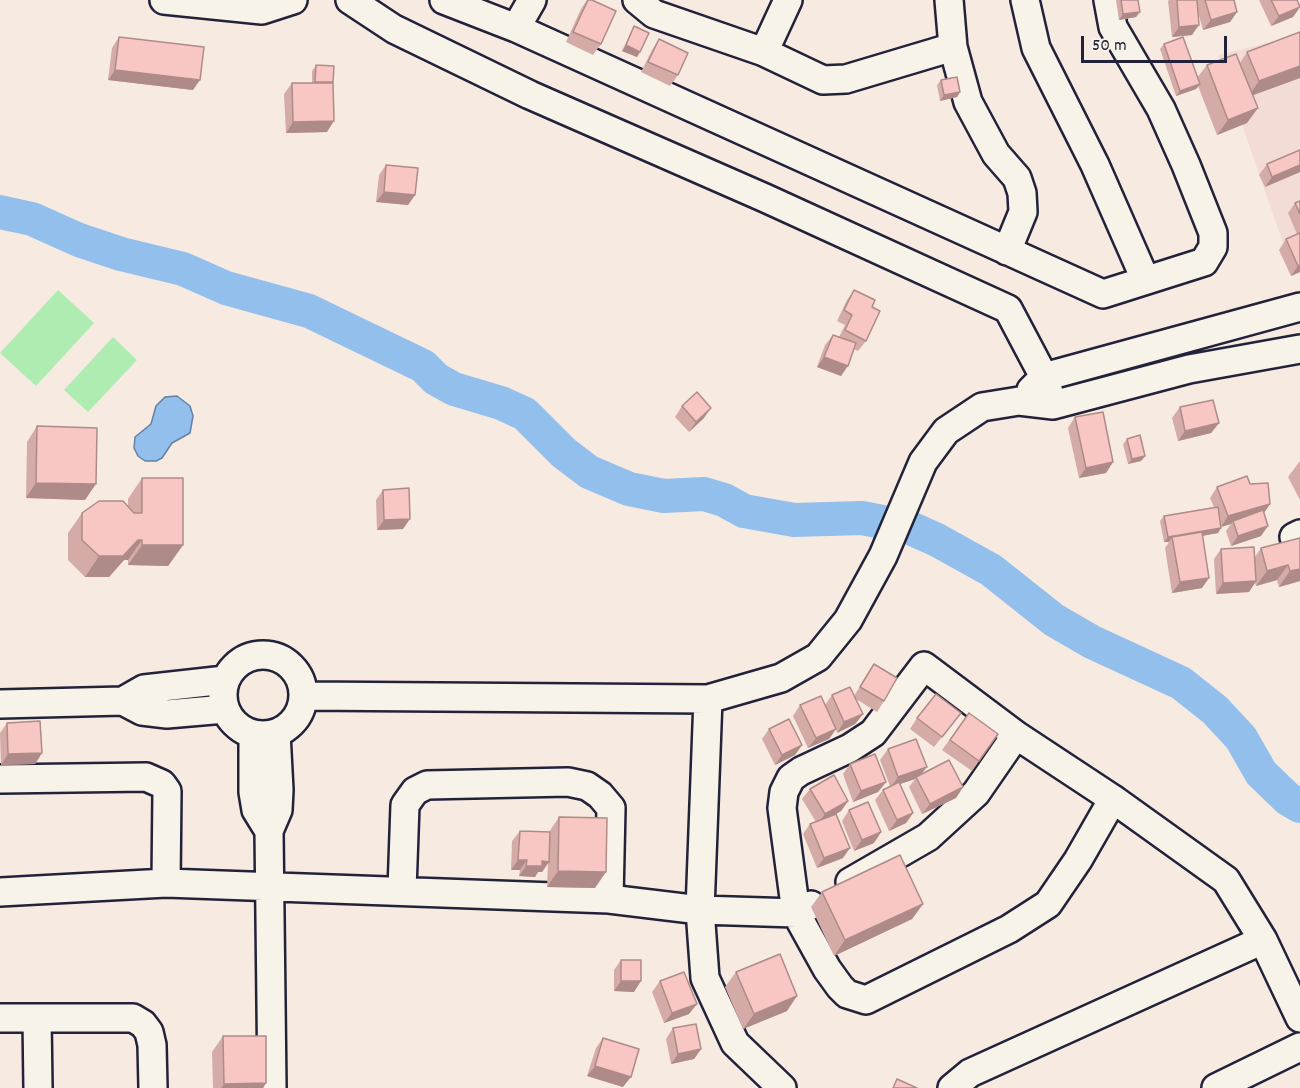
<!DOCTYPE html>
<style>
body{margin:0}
#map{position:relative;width:1300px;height:1088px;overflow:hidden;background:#f7eae1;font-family:Dekko,sans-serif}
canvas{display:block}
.scale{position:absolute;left:1081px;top:36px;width:146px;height:27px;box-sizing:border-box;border:3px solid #22223b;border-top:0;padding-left:8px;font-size:18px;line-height:21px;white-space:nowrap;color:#22223b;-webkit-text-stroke:4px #f7f3e8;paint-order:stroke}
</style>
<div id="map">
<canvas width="1300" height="1088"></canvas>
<div class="scale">50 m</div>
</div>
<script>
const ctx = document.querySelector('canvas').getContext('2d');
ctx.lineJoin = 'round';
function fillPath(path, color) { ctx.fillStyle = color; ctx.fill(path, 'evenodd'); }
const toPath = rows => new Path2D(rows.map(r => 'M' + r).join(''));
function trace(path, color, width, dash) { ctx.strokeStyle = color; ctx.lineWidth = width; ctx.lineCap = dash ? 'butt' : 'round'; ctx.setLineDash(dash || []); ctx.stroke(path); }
const built = toPath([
 [1300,35,1300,239,1284,246,1218,55]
]);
const green = toPath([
 [58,290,94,323,36,386,0,353],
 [113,337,137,360,88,412,64,390]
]);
const water = toPath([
 [177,396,190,406,193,416,190,433,172,443,162,458,156,461,145,461,138,456,134,448,135,437,151,424,156,406,165,397,177,396]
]);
const river = toPath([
 [0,212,32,219,79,240,121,254,183,269,226,288,309,311,423,366,436,379,454,389,501,403,525,414,564,453,589,472,629,489,664,496,704,494,724,500,744,511,794,520,862,518,908,527,937,540,991,570,1054,620,1092,642,1181,683,1215,710,1241,738,1261,773,1288,799,1300,806]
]);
const minor = toPath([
 [164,0,262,10,293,0],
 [350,0,394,29,530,95,765,198,1008,309,1044,377,1053,405],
 [444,0,516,28,1103,294,1204,262,1213,247,1213,233,1186,165,1161,109,1113,27,1108,0],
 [637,0,654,14,764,52,823,80,846,79,953,47],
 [949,0,953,47,968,102,996,154,1017,178,1022,193,1023,212,1007,251],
 [1025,0,1036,48,1095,165,1145,279],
 [516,28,532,0],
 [764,52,788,0],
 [1031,390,1044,377,1300,307],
 [1294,537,1300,534],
 '223 695a40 40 0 1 1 80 0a40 40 0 1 1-80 0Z',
 [303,696,708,699,781,678,818,657,848,620,883,556,923,462,946,431,982,407,1019,401,1053,405,1189,369,1300,349],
 [708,699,700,910,705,978,735,1043,782,1088],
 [123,701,144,689,225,680],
 [0,704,123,701,142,711,167,714,225,709],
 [253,734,253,792,256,810,269,831],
 [0,779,146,777,162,784,167,791,166,883],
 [1113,799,1078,860,1048,904,1009,929,866,1000,847,994,840,987,827,969,796,913,782,808,784,792,791,778,801,771,850,748,873,733,924,666,1016,735,1113,799,1226,880,1263,940,1300,1018],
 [850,882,928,837,976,793,1016,735],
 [402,890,405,805,415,791,427,785,568,782,587,786,600,795,611,808,609,899],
 [0,892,166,883,609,899,700,910,796,913,811,905],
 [0,1018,133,1018,143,1024,149,1032,152,1045,153,1088],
 [37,1018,38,1088],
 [272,1088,269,831,278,810,279,790,276,733],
 [952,1088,970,1073,1263,940],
 [1216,1088,1300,1047]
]);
const wall = toPath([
 [587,0,601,44,593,55,566,42,581,9],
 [1116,0,1138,0,1136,17,1119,20],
 [1169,0,1234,0,1237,12,1230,22,1203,30,1198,12,1192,35,1172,37,1168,1],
 [1259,0,1297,0,1300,7,1293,17,1271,26],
 [634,26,640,52,637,57,622,51,631,32],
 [1300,32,1300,78,1253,95,1247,123,1217,135,1198,86,1196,89,1176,96,1160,49,1164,44,1197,78,1207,65,1240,63,1247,52],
 [119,37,193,90,108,80,112,48],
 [659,39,678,75,670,86,641,72,652,50],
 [316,65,327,132,286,133,284,94,292,83,312,83,312,71],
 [941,80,960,92,957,97,940,101,937,85],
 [1300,150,1300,172,1265,187,1259,175,1267,164],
 [386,165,415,195,408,205,376,202,379,175],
 [1300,201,1300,272,1291,276,1279,250,1286,239,1297,234,1288,213,1295,203],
 [854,290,872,307,866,341,858,351,854,349,841,376,817,367,825,345,833,335,839,337,845,325,837,321,847,300],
 [682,406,704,418,689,432,675,417],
 [1180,407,1219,423,1211,433,1178,441,1172,418],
 [1075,417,1113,462,1106,473,1079,478,1068,428],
 [37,426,85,500,26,498,27,442],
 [1127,439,1145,456,1141,461,1128,464,1123,444],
 [1300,461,1300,500,1288,477],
 [142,478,183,545,168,566,128,565,128,560,124,560,109,577,85,577,68,560,68,533,82,513,128,507,128,499],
 [1250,484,1270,504,1264,513,1261,536,1231,546,1226,531,1231,524,1221,526,1221,528,1218,533,1202,536,1202,588,1172,593,1165,548,1169,542,1164,542,1160,521,1164,516,1214,507,1210,498,1217,487],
 [383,490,403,529,377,530,376,500],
 [1300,538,1300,581,1279,587,1277,580,1256,586,1255,583,1249,592,1216,594,1214,559,1221,549,1255,557,1261,548],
 [874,664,884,701,877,712,856,699,863,714,855,724,837,733,836,729,829,739,808,748,793,716,800,705,825,705,832,695,854,696],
 [961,713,934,747,910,729,917,718],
 [969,713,998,734,972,771,942,750],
 [7,723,42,753,35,764,1,765,0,733],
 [769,729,802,745,795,755,775,765,762,739],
 [888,749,921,774,963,787,956,798,922,814,909,787,915,779,900,784,913,813,906,823,889,831,875,800,883,790,890,786,880,760],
 [850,764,886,782,878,792,853,802,843,774],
 [810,789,848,801,841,811,836,814,843,858,817,868,803,834,810,824,816,822,802,799],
 [849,810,881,832,874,843,854,851,842,821],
 [559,817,595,888,547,887,548,863,542,872,538,872,535,877,519,876,520,870,511,870,512,841,520,831,549,832],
 [822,892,923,904,912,919,834,956,811,907],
 [621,960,634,992,614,991,614,970],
 [736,972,787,1011,743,1029,725,987],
 [660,981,689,1014,664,1023,652,992],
 [673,1028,701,1049,694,1059,671,1064,666,1039],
 [223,1036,266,1083,263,1088,213,1088,212,1052],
 [603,1038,623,1087,587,1076,596,1048]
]);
const shadedWall = toPath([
 [1300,7,1293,17,1271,26,1279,16],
 [1140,12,1136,17,1119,20,1123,14],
 [1237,12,1230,22,1203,30,1211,20],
 [1199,25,1192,35,1172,37,1179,27],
 [626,45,640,52,637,57,622,51],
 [1300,66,1300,78,1248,97,1259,81],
 [115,70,200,80,193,90,108,80],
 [1200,84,1196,89,1176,96,1180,91],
 [960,92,957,97,940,101,944,95],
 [1258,108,1247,123,1217,135,1228,120],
 [334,121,327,132,286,133,293,122],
 [1300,165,1300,172,1265,187,1272,177],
 [384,192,415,195,408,205,376,202],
 [1300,265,1300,272,1291,276,1298,266],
 [824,357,848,366,841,376,817,367],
 [711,408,704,418,689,432,696,422],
 [1219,423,1211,433,1178,441,1185,431],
 [1145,456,1141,461,1128,464,1132,459],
 [1113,462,1106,473,1079,478,1086,468],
 [36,483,96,484,85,500,26,498],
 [1270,504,1263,514,1233,521,1231,524,1221,527,1228,516],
 [410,519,403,529,377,530,384,520],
 [1268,526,1261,536,1231,546,1238,536],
 [1221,528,1218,533,1173,541,1172,537,1169,542,1164,542,1168,537],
 [138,540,142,540,128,560,124,560,109,577,85,577,99,556],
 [142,545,183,545,168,566,128,565],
 [1288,565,1277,580,1256,586,1267,571],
 [1300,569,1300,581,1279,587,1290,571],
 [1209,578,1202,588,1172,593,1180,582],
 [1256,581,1249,592,1216,594,1223,583],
 [863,714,855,724,837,733,844,722],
 [836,729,829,739,808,748,816,738],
 [802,745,795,755,775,765,782,755],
 [42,753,35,764,1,765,8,754],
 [927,767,919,777,916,777,915,779,891,787,898,777],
 [886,782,878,792,853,802,861,791],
 [963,787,956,798,922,814,930,804],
 [848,801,841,811,817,825,825,814],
 [913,813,906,823,889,831,897,820],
 [881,832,874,843,854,851,862,840],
 [850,848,843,858,817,868,824,858],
 [518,860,527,860,520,870,511,870],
 [542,861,549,862,542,872,538,872,535,877,519,876,526,866],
 [558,871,606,872,595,888,547,887],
 [923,904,912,919,834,956,845,940],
 [621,981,641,981,634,992,614,991],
 [797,996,787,1011,743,1029,754,1014],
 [697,1004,689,1014,664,1023,672,1013],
 [701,1049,694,1059,671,1064,678,1054],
 [595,1066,631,1077,623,1087,587,1076],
 [266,1083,263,1088,221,1088,224,1084]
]);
const building = toPath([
 [588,0,592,0,616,11,601,44,573,32,588,0],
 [1121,0,1138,0,1140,12,1123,14,1121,0],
 [1177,0,1197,0,1199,25,1179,27,1177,0],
 [1205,0,1234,0,1237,12,1211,20,1205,0],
 [1271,0,1297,0,1300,7,1279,16,1271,0],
 [634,26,649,33,640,52,626,45,634,26],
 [1300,32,1300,66,1259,81,1247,52,1300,32],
 [119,37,204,47,200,80,115,70,119,37],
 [1183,37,1200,84,1180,91,1164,44,1183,37],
 [659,39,688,53,678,75,648,62,659,39],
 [1236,54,1258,108,1228,120,1207,65,1236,54],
 [316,65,334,66,333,82,315,82,316,65],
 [957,77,960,92,944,95,941,80,957,77],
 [292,83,333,83,334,121,293,122,292,83],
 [1300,150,1300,165,1272,177,1267,164,1300,150],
 [386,165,418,168,415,195,384,192,386,165],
 [1300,201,1300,214,1295,203,1300,201],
 [1300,233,1300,265,1298,266,1286,239,1300,233],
 [854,290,875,300,872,307,880,311,866,341,845,330,852,315,844,310,854,290],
 [833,335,856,343,848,366,824,357,833,335],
 [697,392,711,408,696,422,682,406,697,392],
 [1213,400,1219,423,1185,431,1180,407,1213,400],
 [1103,412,1113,462,1086,468,1075,417,1103,412],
 [37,426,97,428,96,484,36,483,37,426],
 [1140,435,1145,456,1132,459,1127,439,1140,435],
 [1247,476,1250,484,1268,483,1270,504,1228,516,1217,487,1247,476],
 [142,478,183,478,183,545,142,545,142,540,138,540,123,556,99,556,82,540,82,513,99,501,123,501,134,513,142,513,142,478],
 [409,488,410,519,384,520,383,490,409,488],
 [1218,507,1221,528,1168,537,1164,516,1218,507],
 [1263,510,1268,526,1238,536,1233,521,1263,510],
 [1202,532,1209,578,1180,582,1172,537,1202,532],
 [1300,538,1300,569,1290,571,1288,565,1267,571,1261,548,1300,538],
 [1254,547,1256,581,1223,583,1221,549,1254,547],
 [874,664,897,678,884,701,860,687,874,664],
 [850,687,863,714,844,722,832,695,850,687],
 [936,694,961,713,942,737,917,718,936,694],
 [821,696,836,729,816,738,800,705,821,696],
 [969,713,998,734,979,761,950,740,969,713],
 [789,719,802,745,782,755,769,729,789,719],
 [40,721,42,753,8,754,7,723,40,721],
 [916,739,927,767,898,777,888,749,916,739],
 [875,754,886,782,861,791,850,764,875,754],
 [949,760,963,787,930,804,916,777,949,760],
 [834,775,848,801,825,814,810,789,834,775],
 [899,782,913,813,897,820,883,790,899,782],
 [868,802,881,832,862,840,849,810,868,802],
 [836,814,850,848,824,858,810,824,836,814],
 [559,817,607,818,606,872,558,871,559,817],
 [520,831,550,832,549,862,542,861,542,866,526,866,527,860,518,860,520,831],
 [900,855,923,904,845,940,822,892,900,855],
 [780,954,797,996,754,1014,736,972,780,954],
 [621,960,641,960,641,981,621,981,621,960],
 [684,972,697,1004,672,1013,660,981,684,972],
 [696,1024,701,1049,678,1054,673,1028,696,1024],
 [223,1036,266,1036,266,1083,224,1084,223,1036],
 [603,1038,639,1049,631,1077,595,1066,603,1038],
 [897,1079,917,1088,893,1088,897,1079]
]);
fillPath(built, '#f3dcd5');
fillPath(green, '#aeecb2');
fillPath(water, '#93bfec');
trace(water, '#6680a5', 1.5);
trace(river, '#93bfec', 34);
trace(minor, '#22223b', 32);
trace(minor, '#f7f3e8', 27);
fillPath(wall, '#d5aba8');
fillPath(shadedWall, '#ae8b88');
fillPath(building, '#f8c7c3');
trace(building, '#ae8b88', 1.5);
</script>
